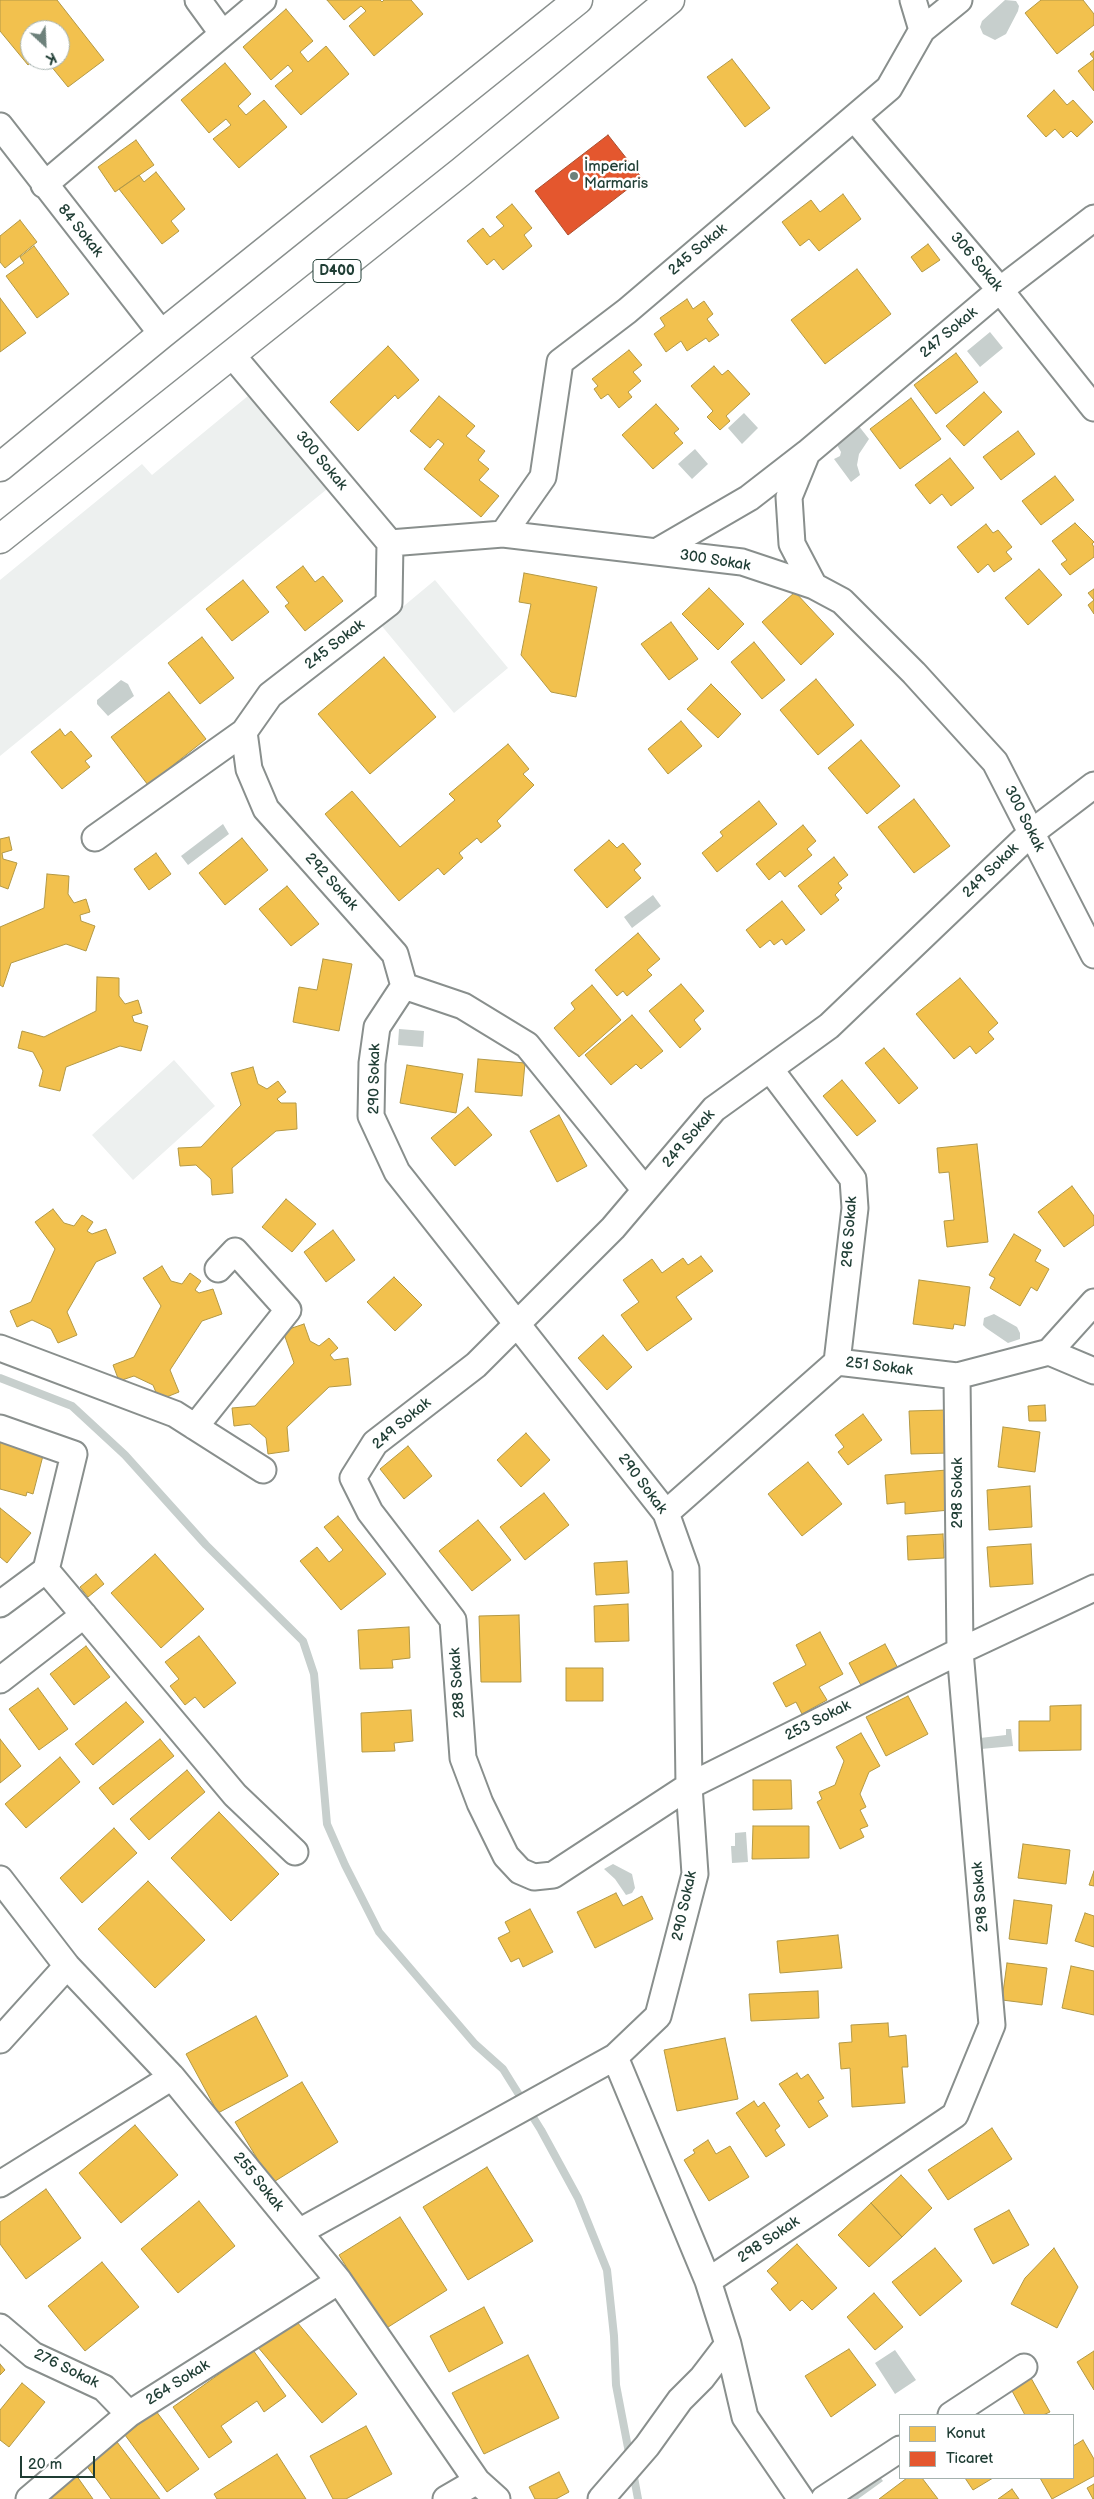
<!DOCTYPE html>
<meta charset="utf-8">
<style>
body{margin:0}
#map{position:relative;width:1094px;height:2499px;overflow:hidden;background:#fff;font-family:"Balsamiq Sans",sans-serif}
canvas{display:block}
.legend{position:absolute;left:899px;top:2414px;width:175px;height:65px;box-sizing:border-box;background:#fff;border:1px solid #a5b1ae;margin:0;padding:6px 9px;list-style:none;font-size:15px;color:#1f3d34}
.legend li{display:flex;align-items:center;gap:10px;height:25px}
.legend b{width:25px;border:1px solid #a5b1ae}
.north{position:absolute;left:20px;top:20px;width:50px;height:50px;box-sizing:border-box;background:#fff;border:1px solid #a5b1ae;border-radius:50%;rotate:155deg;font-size:14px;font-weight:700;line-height:20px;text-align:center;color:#1f3d34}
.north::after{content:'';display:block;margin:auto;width:18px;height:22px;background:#6d817b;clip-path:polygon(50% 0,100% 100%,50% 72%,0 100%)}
.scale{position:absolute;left:20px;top:2456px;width:75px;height:22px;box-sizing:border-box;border:2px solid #1f3d34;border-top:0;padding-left:6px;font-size:15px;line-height:18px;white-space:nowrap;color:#1f3d34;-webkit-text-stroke:4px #fff;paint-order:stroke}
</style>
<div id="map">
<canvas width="1094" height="2499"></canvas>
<ul class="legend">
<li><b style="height:14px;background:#f2c14e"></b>Konut</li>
<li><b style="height:14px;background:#e4572e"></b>Ticaret</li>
</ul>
<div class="north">K</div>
<div class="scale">20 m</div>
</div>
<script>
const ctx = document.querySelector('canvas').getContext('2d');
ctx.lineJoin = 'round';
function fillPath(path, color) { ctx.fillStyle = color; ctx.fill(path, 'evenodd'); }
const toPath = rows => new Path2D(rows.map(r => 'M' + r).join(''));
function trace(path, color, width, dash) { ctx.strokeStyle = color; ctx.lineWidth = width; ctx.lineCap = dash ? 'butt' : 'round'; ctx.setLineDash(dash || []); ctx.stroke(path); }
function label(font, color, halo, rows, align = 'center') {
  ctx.font = font + ' "Balsamiq Sans",sans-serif'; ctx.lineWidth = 5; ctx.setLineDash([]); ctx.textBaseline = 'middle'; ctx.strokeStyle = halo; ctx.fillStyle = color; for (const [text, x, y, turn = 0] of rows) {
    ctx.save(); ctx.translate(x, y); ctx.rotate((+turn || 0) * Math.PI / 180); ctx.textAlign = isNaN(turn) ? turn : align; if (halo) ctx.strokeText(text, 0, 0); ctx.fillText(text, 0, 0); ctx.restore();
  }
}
const built = toPath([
 [254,391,332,485,0,756,0,580,142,464,152,475],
 [435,580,508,668,454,713,381,625],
 [174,1060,215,1106,133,1180,92,1135]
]);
const water = toPath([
 [1005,0,1016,1,1019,6,1018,11,1006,34,995,40,983,34,980,27,982,21],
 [990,332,1003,348,980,367,967,351],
 [744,413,758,428,742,444,728,428],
 [858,425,869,439,859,454,857,465,860,475,851,482,834,459,840,456,841,452,836,443],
 [695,449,708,464,692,479,678,464],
 [121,680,128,684,134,696,108,716,97,704,97,700],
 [223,824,229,834,188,865,181,856],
 [653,895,661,906,632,928,624,917],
 [399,1029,424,1031,423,1047,398,1045],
 [994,1314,1017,1327,1020,1333,1020,1339,1008,1343,986,1328,983,1325,984,1318],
 [1006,1729,1011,1729,1013,1746,981,1749,980,1738,1006,1735],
 [746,1832,748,1862,732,1863,731,1846,735,1846,735,1833],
 [613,1864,632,1874,635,1888,632,1893,626,1895,615,1879,604,1869],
 [895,2350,916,2380,895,2394,875,2363],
 [876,2472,883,2481,858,2499,846,2499]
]);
const homes = toPath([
 [0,0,57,0,104,60,68,87,46,60,60,60,60,30,30,30,30,60,34,60,28,65,0,31,0,0],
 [327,0,380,0,382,2,384,0,411,0,423,14,374,56,349,26,366,11,361,6,344,20,327,0],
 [1041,0,1083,0,1094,14,1094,25,1057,54,1025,13,1041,0],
 [286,9,313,41,300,52,308,62,326,46,349,74,301,115,275,86,293,71,288,65,271,80,243,47,286,9],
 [1094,51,1094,91,1078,71,1094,59,1090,54,1094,51],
 [732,59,770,108,745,127,707,77,732,59],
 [225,63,251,94,238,106,246,115,264,100,287,127,239,168,213,139,231,125,226,119,209,133,181,100,225,63],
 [1054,90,1067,105,1073,100,1093,122,1077,137,1071,131,1063,138,1055,129,1046,137,1027,116,1054,90],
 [136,140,154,165,115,192,98,167,136,140],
 [156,172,185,209,171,221,179,231,162,244,119,189,139,175,144,182,156,172],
 [843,194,861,219,819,251,809,239,800,246,782,222,811,200,820,212,843,194],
 [512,204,532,228,524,235,532,246,503,270,494,259,487,265,467,241,483,228,490,237,504,226,496,217,512,204],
 [20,220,37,242,5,268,0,262,0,236,20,220],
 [928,244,940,260,922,272,911,257,928,244],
 [34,246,69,294,37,318,6,276,24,263,20,257,34,246],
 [857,269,891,314,825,364,791,320,857,269],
 [0,298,26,333,0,352,0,298],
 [687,299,693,309,704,301,713,314,707,319,719,335,709,342,706,338,687,351,681,341,666,352,654,334,665,326,660,318,687,299],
 [388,346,419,380,398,399,395,395,358,431,330,402,388,346],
 [629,350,642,365,633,372,641,381,628,392,632,397,619,408,608,394,601,399,594,389,598,386,592,379,629,350],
 [956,353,978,382,936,414,914,385,956,353],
 [714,366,722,375,728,370,750,394,726,416,730,421,720,430,707,417,713,411,691,386,714,366],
 [984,392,1002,412,964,446,946,426,984,392],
 [439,396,475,426,466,436,485,451,478,460,489,469,479,480,499,496,481,517,424,469,444,444,438,439,430,448,410,431,439,396],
 [911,398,941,439,900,469,870,429,911,398],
 [656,404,679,429,674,433,683,443,653,469,622,435,656,404],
 [1018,431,1035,454,1001,480,983,457,1018,431],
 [950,458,974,488,951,506,942,494,930,504,915,485,950,458],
 [1055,476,1074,500,1041,525,1022,501,1055,476],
 [1075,523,1094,542,1092,544,1094,547,1094,557,1070,575,1061,564,1067,560,1052,541,1075,523],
 [986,524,993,533,998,530,1012,547,1006,552,1012,559,994,572,988,564,978,573,957,547,986,524],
 [303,566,315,582,323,576,343,601,305,631,285,606,289,603,276,587,303,566],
 [1039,569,1062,595,1028,625,1005,598,1039,569],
 [524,573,597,587,576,697,551,692,521,655,531,604,519,602,524,573],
 [243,580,269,612,232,641,206,609,243,580],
 [709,588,744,624,718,650,682,614,709,588],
 [1094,589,1094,614,1088,605,1094,600,1088,593,1094,589],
 [795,592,834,634,801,665,762,622,795,592],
 [671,622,698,659,669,680,641,644,671,622],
 [202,637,234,678,200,704,168,663,202,637],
 [754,642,785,680,762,699,731,662,754,642],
 [384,657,436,717,370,774,318,714,384,657],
 [816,679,854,725,818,755,780,710,816,679],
 [711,684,741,714,718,738,687,709,711,684],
 [169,692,206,739,148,785,111,737,169,692],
 [681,721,702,746,668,774,648,749,681,721],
 [60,729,65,736,71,731,92,756,85,761,90,767,62,789,31,752,60,729],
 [861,740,900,786,867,814,828,768,861,740],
 [508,744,529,769,523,774,534,785,497,821,501,826,481,843,477,838,459,853,463,858,444,875,438,868,399,901,325,814,352,791,400,847,455,800,449,794,508,744],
 [914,799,950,846,914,873,878,827,914,799],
 [759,801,777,824,717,872,702,853,723,836,720,832,759,801],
 [803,825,816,841,807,849,812,855,785,877,780,871,769,880,756,864,803,825],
 [9,837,12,850,2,853,3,859,17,863,8,889,0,886,0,839,9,837],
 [242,838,268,870,225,905,199,873,242,838],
 [609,840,617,848,623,843,641,864,634,870,641,878,607,908,574,870,609,840],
 [156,853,171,874,149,890,134,869,156,853],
 [834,857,848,875,838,883,842,888,835,895,839,900,821,915,798,886,834,857],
 [47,874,69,876,68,894,74,903,86,899,90,912,80,915,81,921,95,926,86,951,66,944,11,963,3,987,0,985,0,927,44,908,47,874],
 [287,886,319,924,291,946,259,909,287,886],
 [782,901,805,930,786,945,782,939,774,945,770,940,760,948,746,930,782,901],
 [638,933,660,959,647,970,652,975,627,996,623,991,617,996,595,970,638,933],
 [323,959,352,964,339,1031,293,1022,299,987,317,990,323,959],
 [97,977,119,978,119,996,125,1004,138,1000,142,1013,132,1016,134,1022,148,1026,141,1051,120,1046,66,1067,60,1091,39,1086,43,1071,33,1052,18,1048,22,1031,44,1037,96,1011,97,977],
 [960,978,998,1023,988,1032,994,1039,976,1054,970,1046,954,1059,916,1014,960,978],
 [681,984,704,1011,694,1020,701,1029,680,1048,649,1011,681,984],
 [592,985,621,1020,579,1057,554,1028,575,1009,571,1003,592,985],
 [632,1015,663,1051,641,1069,636,1064,611,1085,585,1055,632,1015],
 [884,1048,918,1088,899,1104,865,1063,884,1048],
 [478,1059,525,1063,522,1096,475,1092,478,1059],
 [407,1065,463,1074,456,1113,400,1103,407,1065],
 [253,1067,258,1084,267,1089,278,1081,286,1092,277,1099,281,1103,296,1103,297,1129,276,1131,232,1168,233,1193,212,1195,211,1179,196,1165,180,1166,178,1148,201,1147,241,1105,231,1073,253,1067],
 [842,1080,876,1121,857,1136,823,1096,842,1080],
 [468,1107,492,1135,455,1166,431,1138,468,1107],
 [559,1115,587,1166,557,1182,530,1131,559,1115],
 [977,1144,988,1242,947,1247,944,1221,954,1220,949,1172,939,1173,937,1148,977,1144],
 [1072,1186,1094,1216,1094,1225,1064,1247,1038,1212,1072,1186],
 [286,1199,316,1224,292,1252,262,1227,286,1199],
 [53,1209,64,1223,74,1226,82,1215,93,1222,87,1231,92,1234,106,1229,116,1253,96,1262,67,1312,77,1335,58,1343,51,1329,32,1320,17,1327,10,1311,31,1302,55,1249,35,1222,53,1209],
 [333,1230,355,1260,326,1282,304,1252,333,1230],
 [1014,1234,1041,1250,1035,1261,1049,1269,1037,1291,1031,1287,1020,1306,990,1288,995,1278,989,1275,1014,1234],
 [701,1256,713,1271,676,1297,692,1319,647,1351,621,1315,639,1302,623,1280,652,1259,662,1273,683,1258,688,1265,701,1256],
 [162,1266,171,1281,182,1284,190,1273,201,1281,195,1290,199,1293,213,1289,222,1314,202,1321,170,1370,179,1392,159,1400,153,1385,134,1376,119,1381,113,1365,134,1357,161,1306,143,1278,162,1266],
 [394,1277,422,1305,395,1331,367,1302,394,1277],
 [919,1280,970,1287,965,1326,954,1324,953,1329,913,1324,919,1280],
 [304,1324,310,1341,319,1346,329,1338,338,1348,330,1355,334,1360,348,1358,351,1385,329,1387,287,1427,289,1451,268,1454,266,1438,250,1424,234,1426,232,1408,255,1406,294,1363,283,1331,304,1324],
 [603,1335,632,1367,607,1390,578,1358,603,1335],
 [1045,1405,1046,1421,1029,1421,1028,1406,1045,1405],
 [947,1410,949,1453,911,1454,909,1411,947,1410],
 [863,1414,882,1440,848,1465,838,1452,844,1447,835,1435,863,1414],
 [1003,1427,1040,1432,1035,1472,998,1467,1003,1427],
 [526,1433,550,1460,521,1487,497,1460,526,1433],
 [0,1435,45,1448,33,1494,27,1492,26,1496,0,1489,0,1435],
 [408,1446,432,1476,404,1499,380,1469,408,1446],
 [808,1462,842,1504,802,1536,768,1494,808,1462],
 [947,1470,950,1510,905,1514,905,1502,887,1504,885,1475,947,1470],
 [1030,1486,1032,1527,989,1530,987,1490,1030,1486],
 [544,1493,569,1525,525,1560,500,1527,544,1493],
 [0,1508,31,1533,7,1563,0,1557,0,1508],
 [338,1516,386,1574,341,1610,300,1561,317,1547,329,1562,343,1550,324,1527,338,1516],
 [478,1520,511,1560,472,1591,439,1551,478,1520],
 [943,1534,944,1558,908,1560,907,1536,943,1534],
 [1031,1544,1033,1584,990,1587,987,1547,1031,1544],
 [155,1554,204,1609,161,1648,111,1593,155,1554],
 [627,1561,629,1593,596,1595,594,1563,627,1561],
 [96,1574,104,1584,88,1597,80,1587,96,1574],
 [628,1604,629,1641,595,1642,594,1606,628,1604],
 [519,1615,521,1682,481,1682,479,1616,519,1615],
 [409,1627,410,1658,392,1660,393,1668,360,1669,358,1630,409,1627],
 [820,1632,843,1674,819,1687,827,1700,802,1714,796,1702,786,1707,773,1683,806,1665,796,1645,820,1632],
 [199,1636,236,1683,204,1708,195,1697,185,1705,170,1686,179,1679,165,1662,199,1636],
 [885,1644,899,1670,863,1689,849,1663,885,1644],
 [86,1646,110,1677,74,1705,50,1674,86,1646],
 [566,1668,603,1668,603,1701,566,1701,566,1668],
 [38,1688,68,1729,39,1750,9,1709,38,1688],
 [908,1696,928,1734,886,1756,866,1717,908,1696],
 [126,1702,144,1722,93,1765,75,1744,126,1702],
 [1081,1705,1081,1750,1019,1751,1019,1721,1050,1721,1050,1706,1081,1705],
 [411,1710,413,1741,394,1743,395,1751,362,1752,361,1713,411,1710],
 [861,1733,880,1766,869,1772,860,1794,866,1807,860,1810,868,1826,860,1829,864,1837,840,1849,817,1802,822,1799,819,1792,835,1785,844,1761,836,1747,861,1733],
 [0,1739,21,1766,0,1783,0,1739],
 [160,1739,174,1756,113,1805,99,1788,160,1739],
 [60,1757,80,1782,26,1828,5,1804,60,1757],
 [187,1770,205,1792,149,1840,130,1819,187,1770],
 [753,1780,791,1780,792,1809,753,1810,753,1780],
 [219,1812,279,1874,231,1921,171,1858,219,1812],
 [753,1826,809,1826,809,1858,752,1859,753,1826],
 [114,1828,137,1853,82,1903,60,1878,114,1828],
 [1023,1844,1070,1850,1066,1884,1018,1878,1023,1844],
 [1094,1871,1094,1886,1089,1885,1094,1871],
 [148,1881,205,1940,155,1988,98,1929,148,1881],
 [616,1893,623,1906,642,1896,653,1919,595,1948,577,1912,616,1893],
 [1014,1900,1052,1905,1047,1944,1009,1939,1014,1900],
 [530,1909,553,1952,523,1967,519,1958,511,1962,498,1938,510,1932,505,1922,530,1909],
 [1085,1913,1094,1916,1094,1947,1075,1941,1085,1913],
 [838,1935,842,1968,780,1973,777,1941,838,1935],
 [1007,1963,1047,1968,1042,2005,1002,2000,1007,1963],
 [1071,1966,1094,1971,1094,2015,1062,2008,1071,1966],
 [818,1991,819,2018,751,2021,749,1994,818,1991],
 [256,2016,288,2076,218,2113,186,2054,256,2016],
 [888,2023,889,2037,906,2035,908,2067,902,2067,905,2103,852,2107,850,2068,841,2069,839,2043,852,2042,851,2025,888,2023],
 [725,2038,738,2099,677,2111,664,2050,725,2038],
 [797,2073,801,2079,808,2074,824,2098,818,2101,828,2116,809,2128,779,2084,797,2073],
 [302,2082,338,2142,272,2183,235,2122,302,2082],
 [754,2101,758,2107,764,2102,780,2126,775,2130,785,2145,766,2157,736,2113,754,2101],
 [135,2125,178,2175,121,2223,79,2173,135,2125],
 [992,2128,1012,2159,948,2200,928,2170,992,2128],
 [708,2140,716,2154,730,2146,749,2177,709,2201,684,2160,695,2153,693,2150,708,2140],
 [487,2167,533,2241,468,2280,423,2207,487,2167],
 [901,2175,932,2208,902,2237,871,2203,901,2175],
 [46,2189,81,2238,26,2279,0,2244,0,2222,46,2189],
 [199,2201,235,2246,178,2293,141,2249,199,2201],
 [871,2203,902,2237,869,2267,838,2235,871,2203],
 [1009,2210,1029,2245,993,2264,974,2229,1009,2210],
 [400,2217,447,2290,385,2329,339,2255,400,2217],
 [797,2244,837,2288,812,2310,802,2300,790,2311,771,2289,778,2283,767,2271,797,2244],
 [935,2248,962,2281,920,2316,892,2282,935,2248],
 [1054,2248,1078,2287,1057,2328,1011,2304,1025,2278,1054,2248],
 [102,2262,139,2307,85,2351,48,2306,102,2262],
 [874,2293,903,2327,875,2350,847,2317,874,2293],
 [484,2307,503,2343,449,2372,430,2336,484,2307],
 [292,2316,357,2394,322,2423,257,2346,292,2316],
 [849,2349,876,2385,831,2417,805,2376,849,2349],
 [253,2350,286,2396,264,2412,257,2401,221,2426,232,2442,209,2458,173,2407,253,2350],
 [1094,2351,1094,2390,1077,2362,1094,2351],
 [528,2355,559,2418,484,2454,452,2393,528,2355],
 [0,2364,5,2370,0,2375,0,2364],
 [1031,2378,1050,2412,1043,2415,1025,2415,1011,2389,1031,2378],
 [22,2383,45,2402,9,2447,0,2440,0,2410,22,2383],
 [156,2411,199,2469,167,2492,125,2435,156,2411],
 [366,2426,392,2474,346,2499,333,2499,310,2456,366,2426],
 [1083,2440,1094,2459,1094,2476,1052,2499,1040,2478,1073,2478,1073,2446,1083,2440],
 [117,2442,160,2499,111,2499,86,2465,117,2442],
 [277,2454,306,2499,217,2499,214,2494,277,2454],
 [559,2472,569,2492,556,2499,535,2499,529,2487,559,2472],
 [76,2475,93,2499,42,2499,76,2475],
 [907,2478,922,2478,938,2499,879,2499,907,2478],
 [965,2478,993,2478,973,2490,965,2478],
 [1094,2484,1094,2499,1093,2499,1087,2488,1094,2484],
 [1012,2489,1019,2499,998,2499,1012,2489]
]);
const shops = toPath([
 [608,135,642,178,568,235,535,191,608,135]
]);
const stream = toPath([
 [0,1378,72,1406,125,1455,206,1545,303,1641,314,1674,327,1824,345,1865,379,1932,475,2044,503,2069,541,2130,578,2198,607,2270,614,2336,616,2385,630,2458],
 [633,2472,638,2499]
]);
const minor = toPath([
 [198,0,222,33],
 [913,0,922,30],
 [854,118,1000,290,1094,408],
 [0,126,162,334],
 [44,185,263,0],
 [232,355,390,543,503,534,742,562,814,586,842,601,914,673,995,762,1094,955],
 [807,453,789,497,792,544,814,586],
 [503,534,543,477,560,362,627,311,889,88,922,30,959,0],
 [656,552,749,498,807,453,1000,290,1094,218],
 [244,732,249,769,266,809,395,954,404,986,377,1027,372,1063,371,1116,397,1172,666,1513,686,1569,689,1786,695,1874,658,2016,615,2057,299,2232],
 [1094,785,1031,833,829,1026,714,1109,613,1228,476,1365,375,1443,353,1478,370,1512,453,1620,463,1758,480,1803,506,1856,520,1871,534,1877,553,1875,689,1786,960,1651,1094,1588],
 [95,838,244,732,270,695,389,603,390,543],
 [404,986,463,1006,527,1045,645,1190],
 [770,1069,853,1179,855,1208,837,1362],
 [0,1348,175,1414,263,1470],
 [1049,1352,1094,1371],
 [195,1427,288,1310,235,1251,218,1269],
 [0,1428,74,1454,46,1570,235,1795,295,1852],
 [666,1513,837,1362,957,1376,1049,1352,1094,1302],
 [0,1604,46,1570],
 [0,1680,84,1615],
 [0,1879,67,1966,172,2077,339,2281,477,2481,497,2499],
 [0,2040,67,1966],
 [615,2057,708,2281,728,2344,745,2417,801,2499],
 [0,2184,172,2077],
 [708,2281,955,2115,992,2025,960,1651,957,1376],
 [0,2327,33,2355,104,2388,129,2414],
 [951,2415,1024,2367],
 [29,2499,129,2414,339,2281],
 [446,2499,477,2481],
 [601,2499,647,2446,680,2400,702,2378,728,2344],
 [824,2499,900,2449]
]);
const highway = toPath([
 [0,467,162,334,578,0],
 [0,539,462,171,670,0]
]);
const markers = [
 [574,176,5,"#6d817b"]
];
const shields = [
 [337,271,48]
];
const shieldNames = [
 ["D400",337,271]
];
const poiNames = [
 ["İmperial",584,167],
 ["Marmaris",584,184]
];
const streetNames = [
 ["84 Sokak",80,231,51],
 ["245 Sokak",698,250,-40],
 ["306 Sokak",976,262,50],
 ["247 Sokak",949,333,-40],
 ["300 Sokak",321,461,50],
 ["300 Sokak",715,561,9],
 ["245 Sokak",335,645,-38],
 ["300 Sokak",1024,819,63],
 ["249 Sokak",991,871,-44],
 ["292 Sokak",331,882,48],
 ["290 Sokak",375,1079,-89],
 ["249 Sokak",689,1139,-49],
 ["296 Sokak",850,1232,-86],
 ["251 Sokak",879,1367,7],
 ["249 Sokak",402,1424,-40],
 ["290 Sokak",642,1484,53],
 ["298 Sokak",958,1493,-90],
 ["288 Sokak",458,1683,-94],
 ["253 Sokak",818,1721,-27],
 ["298 Sokak",981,1897,-95],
 ["290 Sokak",685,1906,-78],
 ["255 Sokak",258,2182,51],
 ["298 Sokak",769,2240,-34],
 ["276 Sokak",66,2369,26],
 ["264 Sokak",178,2383,-32]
];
fillPath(built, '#edf0ef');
fillPath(water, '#c7cfcd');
fillPath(homes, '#f2c14e');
trace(homes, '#b39946', 1);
fillPath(shops, '#e4572e');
trace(shops, '#a94f30', 1);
trace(stream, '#c7cfcd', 8);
trace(minor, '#898f8d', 29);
trace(highway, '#898f8d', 31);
trace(minor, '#fff', 25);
trace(highway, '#fff', 28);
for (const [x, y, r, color] of markers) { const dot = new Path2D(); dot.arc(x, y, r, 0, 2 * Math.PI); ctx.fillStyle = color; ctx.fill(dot); trace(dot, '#fff', 2); }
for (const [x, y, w] of shields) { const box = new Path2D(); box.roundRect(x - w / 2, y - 11.5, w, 23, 4); ctx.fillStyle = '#fff'; ctx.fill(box); trace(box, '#1f3d34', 1); }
label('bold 14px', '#1f3d34', null, shieldNames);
label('15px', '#1f3d34', '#fff', poiNames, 'left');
label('15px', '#1f3d34', '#fff', streetNames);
</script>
